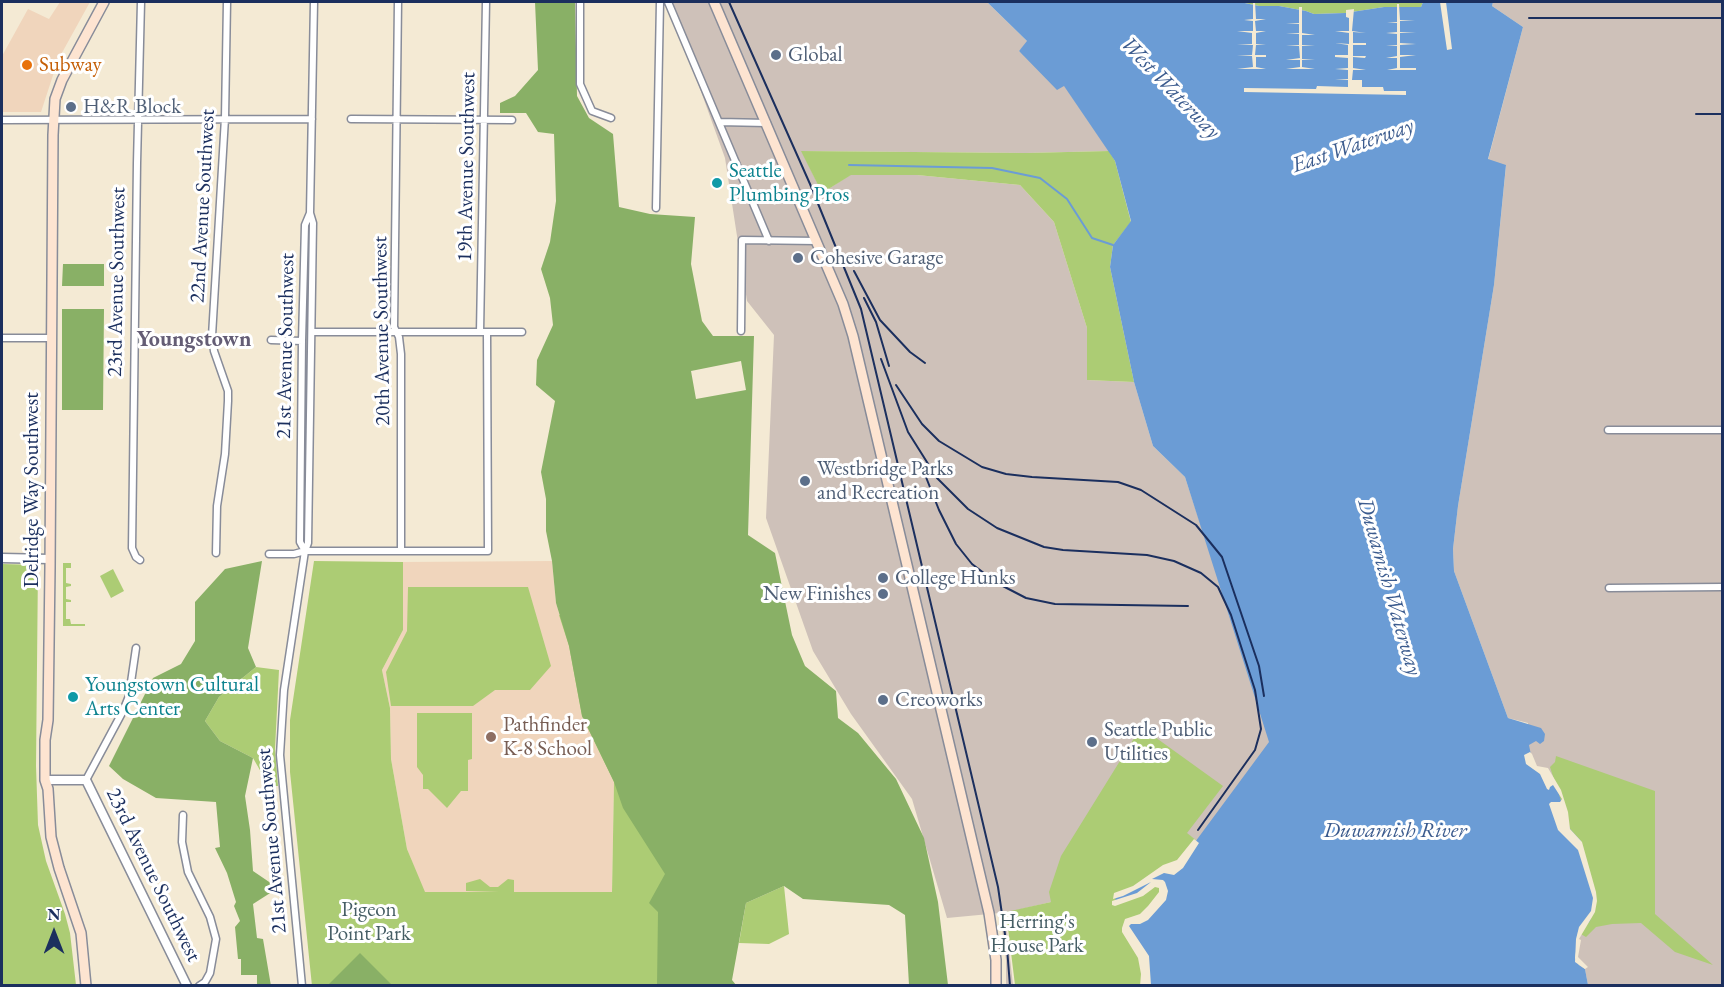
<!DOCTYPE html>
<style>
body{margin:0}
#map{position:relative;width:1724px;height:987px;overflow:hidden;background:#f4ead4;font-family:"EB Garamond",serif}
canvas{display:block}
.frame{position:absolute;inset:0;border:3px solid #1b2f5e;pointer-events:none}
.north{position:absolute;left:24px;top:903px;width:60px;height:60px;-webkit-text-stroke:4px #fff;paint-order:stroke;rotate:0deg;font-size:16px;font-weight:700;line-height:24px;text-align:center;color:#1b2f5e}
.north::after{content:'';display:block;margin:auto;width:21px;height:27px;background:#1b2f5e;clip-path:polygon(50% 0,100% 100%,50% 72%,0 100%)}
</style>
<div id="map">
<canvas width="1724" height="987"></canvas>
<div class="frame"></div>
<div class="north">N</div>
</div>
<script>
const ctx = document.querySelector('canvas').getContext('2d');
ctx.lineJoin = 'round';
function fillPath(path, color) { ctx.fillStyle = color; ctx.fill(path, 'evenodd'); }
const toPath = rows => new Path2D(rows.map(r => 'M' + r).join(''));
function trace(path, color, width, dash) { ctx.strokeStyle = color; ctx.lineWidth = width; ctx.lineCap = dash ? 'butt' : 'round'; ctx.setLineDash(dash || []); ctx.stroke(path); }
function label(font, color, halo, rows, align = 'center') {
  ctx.font = font + ' "EB Garamond",serif'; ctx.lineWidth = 6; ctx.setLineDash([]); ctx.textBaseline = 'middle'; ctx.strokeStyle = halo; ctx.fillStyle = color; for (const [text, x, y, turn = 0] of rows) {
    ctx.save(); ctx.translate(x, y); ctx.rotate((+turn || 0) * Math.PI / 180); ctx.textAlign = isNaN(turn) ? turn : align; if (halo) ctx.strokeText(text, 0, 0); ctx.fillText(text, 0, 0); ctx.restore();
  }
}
const built = toPath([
 [60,2,90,2,58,60,41,112,2,112,2,56,28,9,49,19],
 [552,561,556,603,569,646,582,716,614,782,612,892,424,892,407,849,391,759,390,708,382,670,403,630,403,562]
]);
const industrial = toPath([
 [665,2,987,2,1028,42,1019,51,1064,85,1109,151,1026,153,802,151,822,193,850,175,917,175,1020,185,1054,222,1087,328,1087,380,1134,382,1153,446,1185,477,1200,523,1295,724,1203,845,1187,834,1051,902,1005,913,1013,985,1006,985,1006,960,1000,913,947,918,912,799,851,714,813,651,766,518,774,335,747,301,725,158,677,25],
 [1493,2,1722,2,1722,985,1588,985,1585,969,1579,965,1535,769,1529,754,1528,723,1508,718,1454,571,1453,549,1458,506,1494,285,1506,166,1488,160,1523,27,1492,6]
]);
const green = toPath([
 [1240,2,1423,2,1421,7,1384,7,1345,13,1314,14,1306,11,1279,6,1259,6],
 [801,151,1026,153,1109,151,1115,161,1131,222,1113,245,1110,267,1134,382,1087,380,1087,328,1054,222,1020,185,917,175,851,175,822,193],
 [314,561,403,562,403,630,382,670,390,708,391,759,407,849,425,892,499,892,466,891,466,883,480,879,490,887,498,887,508,879,514,880,514,892,612,892,614,782,582,716,569,646,559,615,668,632,667,985,312,986,290,772,290,720],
 [63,563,71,563,71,568,66,568,66,583,71,584,71,586,66,587,66,599,71,600,71,602,66,602,66,619,70,619,71,624,85,624,85,626,63,626],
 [2,564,38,565,36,766,38,825,46,861,65,914,70,933,76,985,2,985],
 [113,569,124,591,111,598,100,576],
 [408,587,528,587,551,666,530,690,495,690,473,706,391,706,386,672,407,631],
 [256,667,279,670,275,749,278,786,269,786,253,758,220,741,205,721,219,697],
 [417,713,472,713,472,759,468,760,468,791,461,791,447,808,428,789,423,789,423,775,417,767],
 [1141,727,1223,786,1187,833,1196,840,1184,857,1153,884,1162,886,1139,954,1143,985,1015,985,1006,912,1051,902,1049,892,1061,856],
 [1556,756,1655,791,1655,914,1713,965,1675,952,1641,923,1612,924,1596,927,1586,937,1579,933,1579,927,1574,958,1588,985,1551,985,1570,829,1550,767,1555,762],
 [784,886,789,934,769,944,739,943,746,903]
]);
const forest = toPath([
 [535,2,575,2,577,96,589,118,613,134,619,207,650,214,695,217,691,264,702,321,713,336,754,336,748,535,775,553,792,635,805,666,836,691,838,718,858,733,896,779,924,838,938,902,948,985,909,985,905,915,889,905,803,899,784,886,746,903,732,980,736,985,657,985,658,912,649,903,665,874,623,808,614,782,582,716,569,646,556,603,552,561,546,531,546,499,541,472,555,401,536,385,537,360,553,325,550,298,541,269,550,242,556,201,554,134,538,132,526,113,500,113,500,103,515,96,538,70],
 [741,361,746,390,696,399,691,371],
 [63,264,104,264,104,286,62,286],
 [62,309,104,309,103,410,62,410],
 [262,561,248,648,256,667,219,697,205,721,220,741,253,758,245,796,250,830,253,871,278,888,253,904,257,938,263,939,271,986,257,985,257,975,241,975,241,959,238,959,235,927,240,921,234,906,236,902,227,873,215,848,220,847,216,802,156,798,123,779,109,766,153,678,181,664,195,641,195,602,225,569],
 [360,953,392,985,328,985]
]);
const water = toPath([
 [987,2,1240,2,1259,6,1279,6,1306,11,1314,14,1345,13,1384,7,1421,7,1423,2,1493,2,1492,6,1523,27,1488,159,1506,165,1494,285,1458,506,1453,549,1454,571,1508,718,1541,728,1545,734,1544,741,1540,744,1536,741,1529,745,1533,765,1545,770,1558,791,1570,829,1581,841,1594,901,1590,921,1579,933,1575,958,1579,965,1585,969,1588,985,1143,985,1143,966,1124,925,1141,916,1161,893,1159,884,1142,893,1115,903,1116,894,1124,893,1184,857,1269,742,1185,477,1153,446,1134,382,1110,267,1113,245,1131,221,1115,161,1064,86,1057,90,1019,51,1027,41]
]);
const pier = toPath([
 [1253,2,1255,2,1256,19,1266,19,1255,21,1256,31,1266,31,1256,33,1256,44,1266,44,1256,45,1255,55,1266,55,1266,57,1256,57,1256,67,1266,69,1237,69,1253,67,1252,56,1237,55,1252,55,1253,45,1237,45,1252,44,1252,33,1237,31,1253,31,1253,21,1244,20,1253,19],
 [1440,2,1446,2,1452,49,1447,50],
 [1397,4,1399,4,1400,20,1415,20,1400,21,1400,32,1416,32,1400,33,1400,43,1416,44,1400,45,1400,55,1416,55,1400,57,1400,68,1416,68,1416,70,1387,70,1397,68,1397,58,1386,58,1397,56,1397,46,1386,46,1397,45,1397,34,1386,33,1397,32,1397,23,1387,23,1397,22],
 [1299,7,1302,7,1302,33,1315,35,1302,35,1302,45,1315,46,1302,46,1302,59,1315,60,1302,60,1302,67,1315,69,1286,69,1300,67,1300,60,1286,60,1300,58,1299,46,1286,46,1299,45,1299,34,1286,34,1299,33,1299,24,1286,24,1299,23],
 [1354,9,1352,31,1366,33,1353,32,1353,43,1366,43,1366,45,1353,45,1353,56,1366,56,1365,58,1353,57,1353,68,1366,70,1353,70,1352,80,1362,80,1362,87,1383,87,1384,91,1406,91,1406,95,1244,92,1244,88,1316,89,1317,86,1348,87,1348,80,1335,79,1348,79,1348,70,1335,69,1348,68,1348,58,1335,57,1335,55,1348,55,1348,45,1335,43,1349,44,1349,33,1335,31,1349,31,1349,18,1346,17,1346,10],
 [1530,752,1532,754,1537,766,1548,768,1561,790,1568,812,1570,829,1582,842,1596,892,1597,901,1595,912,1579,939,1581,940,1578,957,1588,967,1585,969,1575,962,1576,939,1579,927,1591,911,1593,898,1578,850,1558,830,1549,804,1551,802,1560,802,1562,799,1553,785,1550,787,1549,790,1547,789,1540,774,1526,764,1524,755],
 [1194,839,1199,843,1183,868,1174,875,1164,873,1152,879,1163,880,1165,882,1168,891,1166,900,1148,920,1140,924,1131,924,1129,926,1149,956,1151,985,1140,986,1141,974,1138,958,1122,932,1122,928,1125,919,1140,914,1148,906,1159,892,1159,888,1155,887,1143,896,1115,906,1112,905,1112,901,1137,893,1151,882,1123,896,1113,899,1114,893,1133,886,1163,865,1177,860]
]);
const stream = toPath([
 [849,165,992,168,1040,178,1067,199,1092,238,1113,245]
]);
const minor = toPath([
 [398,2,394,327,399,337,401,354,401,551],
 [580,2,580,84,592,111,611,118],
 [668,2,769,241],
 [351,119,512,120],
 [2,120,312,119],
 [719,122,767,123],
 [656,208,660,2],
 [741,331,742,240,817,241],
 [312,332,522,332],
 [480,332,486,2],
 [2,338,51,338],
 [271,340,302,341],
 [1608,430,1722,430],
 [305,551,300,542,302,341,305,225,310,213],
 [216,553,217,506,225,454,228,401,228,391,214,351,212,336,225,118,227,2],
 [269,554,294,554,305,551,488,551,487,332],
 [140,560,136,557,132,548,137,163,141,2],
 [1609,588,1722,587],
 [86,780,123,711,129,696,136,648],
 [183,815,182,842,188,872,210,917,216,939,210,973,205,982,199,986],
 [302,986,280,755,284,690,305,551,308,543,313,223,310,213,314,2]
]);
const tertiary = toPath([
 [2,558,50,559],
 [45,780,86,780,187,986]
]);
const secondary = toPath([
 [714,2,843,304,853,336,989,913,996,960,996,986],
 [86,986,81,933,59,868,51,837,48,789,45,780,45,740,48,720,50,568,53,135,55,99,62,80,104,2]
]);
const rail = toPath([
 [729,2,810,184,861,309,998,887,1007,948,1010,986],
 [1529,18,1722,18],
 [1696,114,1722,114],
 [854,271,880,320,910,352,925,363],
 [864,298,876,322,889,366],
 [881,359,908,432,937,478,968,509,997,528,1044,547,1063,550,1147,555,1174,561,1201,573,1218,587,1231,615,1255,690,1261,729,1255,750,1198,830],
 [896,385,922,424,939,441,982,467,1006,474,1032,477,1118,482,1141,490,1196,525,1222,557,1259,666,1264,696],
 [920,462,939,510,956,544,972,564,997,583,1026,598,1055,604,1188,606]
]);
const markers = [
 [776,55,6,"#5c6f8a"],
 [27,65,6,"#e8710a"],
 [71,107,6,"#5c6f8a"],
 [717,183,6,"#0f9aa8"],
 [798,258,6,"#5c6f8a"],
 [805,481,6,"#5c6f8a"],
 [883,578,6,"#5c6f8a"],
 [883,594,6,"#5c6f8a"],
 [73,697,6,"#0f9aa8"],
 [883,700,6,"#5c6f8a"],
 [491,737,6,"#8d6e63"],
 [1092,742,6,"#5c6f8a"]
];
const serviceNames = [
 ["Global",788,55],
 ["H&R Block",83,107],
 ["Cohesive Garage",810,258],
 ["Westbridge Parks",817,469],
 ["and Recreation",817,493],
 ["College Hunks",895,578],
 ["New Finishes",871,594,"right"],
 ["Creoworks",895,700],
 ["Seattle Public",1104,730],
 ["Utilities",1104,754]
];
const foodNames = [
 ["Subway",39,65]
];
const streetNames = [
 ["19th Avenue Southwest",467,167,-89],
 ["22nd Avenue Southwest",203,206,-87],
 ["23rd Avenue Southwest",117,282,-89],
 ["20th Avenue Southwest",382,331,-91],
 ["21st Avenue Southwest",286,346,-89],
 ["Delridge Way Southwest",32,490,-90],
 ["21st Avenue Southwest",272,841,-95],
 ["23rd Avenue Southwest",153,875,64]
];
const cultureNames = [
 ["Seattle",729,171],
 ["Plumbing Pros",729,195],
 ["Youngstown Cultural",85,685],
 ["Arts Center",85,709]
];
const educationNames = [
 ["Pathfinder",503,725],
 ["K-8 School",503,749]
];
const parkNames = [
 ["Pigeon",369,910],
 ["Point Park",369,934],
 ["Herring's",1037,922],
 ["House Park",1037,946]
];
const waterNames = [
 ["West Waterway",1170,88,46],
 ["East Waterway",1353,146,-19],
 ["Duwamish Waterway",1389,587,74],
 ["Duwamish River",1395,831]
];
const neighbourhoodNames = [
 ["Youngstown",194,340]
];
fillPath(built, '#f0d5bc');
fillPath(industrial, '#cec1b9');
fillPath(green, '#accc74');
fillPath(forest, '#89b066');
fillPath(water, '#6b9cd5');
fillPath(pier, '#f4ead4');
trace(stream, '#6b9cd5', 2);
trace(minor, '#888c99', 9);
trace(tertiary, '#888c99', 11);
trace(secondary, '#888c99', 12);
trace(minor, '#fff', 6);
trace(tertiary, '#fff', 8);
trace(secondary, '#fde4d1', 9);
trace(rail, '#1b2f5e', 2);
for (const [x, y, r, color] of markers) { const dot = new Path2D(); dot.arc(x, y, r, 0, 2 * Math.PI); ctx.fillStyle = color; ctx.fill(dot); trace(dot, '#fff', 2); }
label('21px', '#4e5e75', '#fff', serviceNames, 'left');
label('21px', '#c56008', '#fff', foodNames, 'left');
label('21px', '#1b2f5e', '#fff', streetNames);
label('21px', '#0d838f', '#fff', cultureNames, 'left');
label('21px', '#785e54', '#fff', educationNames, 'left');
label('21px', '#465e65', '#fff', parkNames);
label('italic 22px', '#3b5b8e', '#fff', waterNames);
label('bold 22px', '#645d75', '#fff', neighbourhoodNames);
</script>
